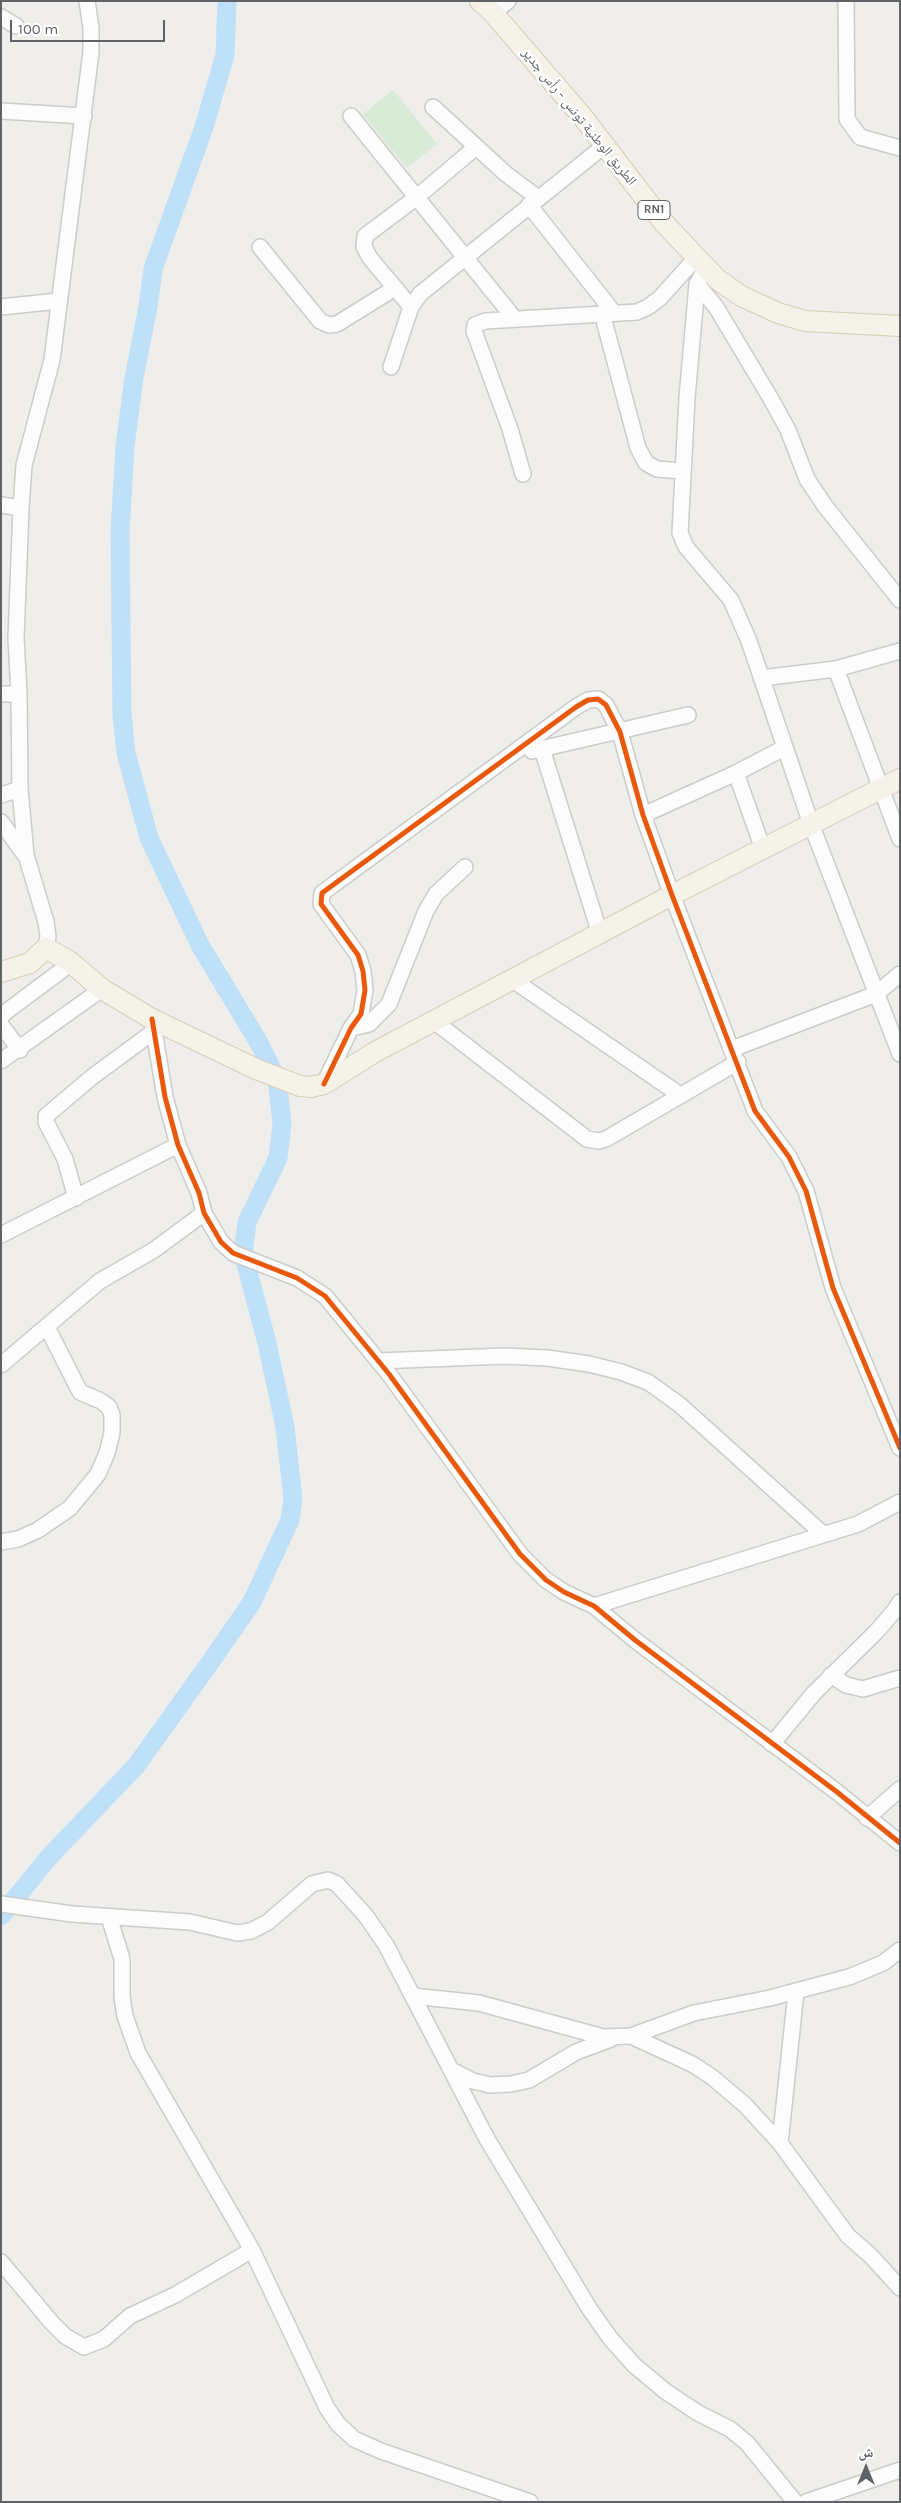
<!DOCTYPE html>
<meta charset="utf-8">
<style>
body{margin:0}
#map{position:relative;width:901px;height:2503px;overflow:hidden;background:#efeeea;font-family:Karla,"Noto Naskh Arabic",sans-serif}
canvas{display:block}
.frame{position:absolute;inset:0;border:2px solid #5f6368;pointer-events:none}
.north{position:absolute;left:841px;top:2443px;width:50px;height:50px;-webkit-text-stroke:4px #fff;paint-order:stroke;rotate:0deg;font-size:14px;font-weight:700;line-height:20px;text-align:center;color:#5f6368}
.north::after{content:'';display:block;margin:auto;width:18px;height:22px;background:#5f6368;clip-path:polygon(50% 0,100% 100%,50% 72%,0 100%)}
.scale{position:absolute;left:10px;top:20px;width:155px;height:22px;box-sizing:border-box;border:2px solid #5f6368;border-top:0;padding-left:6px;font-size:15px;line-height:18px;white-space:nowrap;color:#5f6368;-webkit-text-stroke:4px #fff;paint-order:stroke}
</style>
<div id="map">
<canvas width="901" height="2503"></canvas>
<div class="frame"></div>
<div class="north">ش</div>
<div class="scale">100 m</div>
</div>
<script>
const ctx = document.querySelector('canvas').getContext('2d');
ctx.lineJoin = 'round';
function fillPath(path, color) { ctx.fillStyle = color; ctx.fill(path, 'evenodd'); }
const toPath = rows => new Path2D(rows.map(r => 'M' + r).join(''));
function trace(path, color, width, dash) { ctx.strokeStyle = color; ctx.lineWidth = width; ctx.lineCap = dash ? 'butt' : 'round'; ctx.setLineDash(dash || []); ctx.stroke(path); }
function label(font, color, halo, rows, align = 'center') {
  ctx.font = font + ' Karla,"Noto Naskh Arabic",sans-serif'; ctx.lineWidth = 5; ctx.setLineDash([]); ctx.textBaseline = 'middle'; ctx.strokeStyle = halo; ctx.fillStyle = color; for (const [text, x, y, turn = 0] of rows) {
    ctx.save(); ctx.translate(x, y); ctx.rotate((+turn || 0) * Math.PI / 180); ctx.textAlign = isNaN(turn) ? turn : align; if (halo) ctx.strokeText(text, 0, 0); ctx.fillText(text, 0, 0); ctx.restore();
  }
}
const green = toPath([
 [393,90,437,144,407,168,363,114]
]);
const river = toPath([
 [1,1916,49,1857,136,1766,214,1657,252,1602,290,1520,293,1499,285,1427,267,1343,243,1253,247,1222,278,1158,282,1124,277,1079,259,1043,200,945,149,838,126,753,122,714,120,532,125,446,134,378,148,307,153,269,204,127,225,55,227,1]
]);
const minor = toPath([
 [846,1,847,119,860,137,900,148],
 [493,13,508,1],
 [1,17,16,26],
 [433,107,506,174,538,198],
 [1,111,84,116],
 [351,116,514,318],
 [529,205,614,313],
 [260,247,320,321,329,325,337,324,395,288],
 [705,269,697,284,687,398,680,533,686,547,731,600,749,641,811,824,900,1054],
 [697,284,716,307,771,399,788,430,807,479,825,506,900,600],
 [1,307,58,301],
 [411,307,370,258,364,247,365,236,417,197,476,147],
 [602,313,638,448,646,463,657,469,682,471],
 [391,367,411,307,420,294,604,146],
 [523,474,510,429,474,331,475,325,485,321,637,312,648,307,660,298,695,259],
 [1,505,21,508],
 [900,651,836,669,900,839],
 [761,678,836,669],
 [1,694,19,694],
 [542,749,600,934],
 [532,751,688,715],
 [736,773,763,849],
 [1,795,20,789],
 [643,815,736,773,784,748],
 [1,822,25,855],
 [46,948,48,936,46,922,26,855,20,789,19,694,16,638,21,508,24,465,52,360,91,52,91,28,87,1],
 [513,980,680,1095],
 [1,1018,3,1014,62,970,69,961],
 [152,1019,165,1097,178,1145,199,1193,204,1213,221,1242,233,1253,297,1278,325,1296,389,1374,520,1554,546,1580,564,1592,594,1606,635,1640,837,1792,900,1843],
 [434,1021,587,1139,598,1141,606,1139,738,1062],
 [1,1025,20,1050],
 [351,1028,369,1024,389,1004,426,911,436,894,465,867],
 [732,1049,876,994,900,974],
 [1,1061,102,989],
 [324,1084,351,1028,361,1014,365,990,363,971,358,955,321,904,322,893,576,707,588,700,598,699,606,705,620,732,643,815,672,895,755,1111,789,1157,806,1191,833,1288,900,1448],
 [76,1198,65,1159,46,1122,46,1116,92,1077,153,1032],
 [1,1235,178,1145],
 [378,1361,504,1356,547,1358,589,1364,621,1372,648,1382,680,1405,823,1534],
 [1,1365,100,1281,154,1250,204,1213],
 [1,1542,18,1539,38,1530,70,1508,98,1474,107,1453,112,1433,112,1415,109,1407,101,1401,80,1392,47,1327],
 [594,1606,858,1524,900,1502],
 [831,1675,846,1685,863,1689,900,1678],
 [772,1744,814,1693,877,1631,895,1610,900,1602],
 [867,1818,900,1789],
 [1,1904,72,1914,190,1922,237,1933,251,1931,268,1922,312,1884,328,1880,337,1884,366,1916,386,1945,487,2139,589,2308,610,2338,634,2365,665,2391,698,2413,730,2429,747,2443,795,2502],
 [109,1917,122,1959,122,1997,125,2016,138,2053,252,2250,327,2408,338,2424,354,2439,381,2451,530,2502],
 [413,1996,479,2003,603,2037,631,2036,694,2013,770,1998,849,1977,883,1963,900,1950],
 [631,2036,692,2064,712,2077,745,2105,780,2143,848,2236,871,2256,900,2288],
 [453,2071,473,2081,490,2085,511,2084,529,2080,576,2052,611,2039],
 [780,2143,796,1992],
 [1,2262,52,2323,65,2336,84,2347,104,2339,130,2316,175,2295,252,2250],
 [806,2502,900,2470]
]);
const major = toPath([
 [480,1,493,13,582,116,664,223,717,279,741,296,778,313,805,321,900,326],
 [1,972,30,963,46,948,69,961,102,989,152,1019,256,1069,300,1086,311,1087,324,1084,375,1052,672,895,900,779]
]);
const cycleway = toPath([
 [152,1019,165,1097,178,1145,199,1193,204,1213,221,1242,233,1253,297,1278,325,1296,389,1374,520,1554,546,1580,564,1592,594,1606,635,1640,837,1792,900,1843],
 [324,1084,351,1028,361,1014,365,990,363,971,358,955,321,904,322,893,576,707,588,700,598,699,606,705,620,732,643,815,672,895,755,1111,789,1157,806,1191,833,1288,900,1448]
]);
const shields = [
 [654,210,32]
];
const shieldNames = [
 ["RN1",654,210]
];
const streetNames = [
 ["الطريق الوطنية تونس - رأس جدير",579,117,51]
];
fillPath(green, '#d8ebd6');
trace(river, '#bfe0f9', 19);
trace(minor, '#cbcccc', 18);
trace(major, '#d7ceb8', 22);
trace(minor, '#fdfcfc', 15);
trace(major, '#f4f2e9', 20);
trace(cycleway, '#e8590c', 5);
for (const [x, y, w] of shields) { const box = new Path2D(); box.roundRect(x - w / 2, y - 9.5, w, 19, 4); ctx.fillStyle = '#fff'; ctx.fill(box); trace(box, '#5f6368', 1); }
label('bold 12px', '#5f6368', null, shieldNames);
label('14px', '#5f6368', '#fff', streetNames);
</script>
